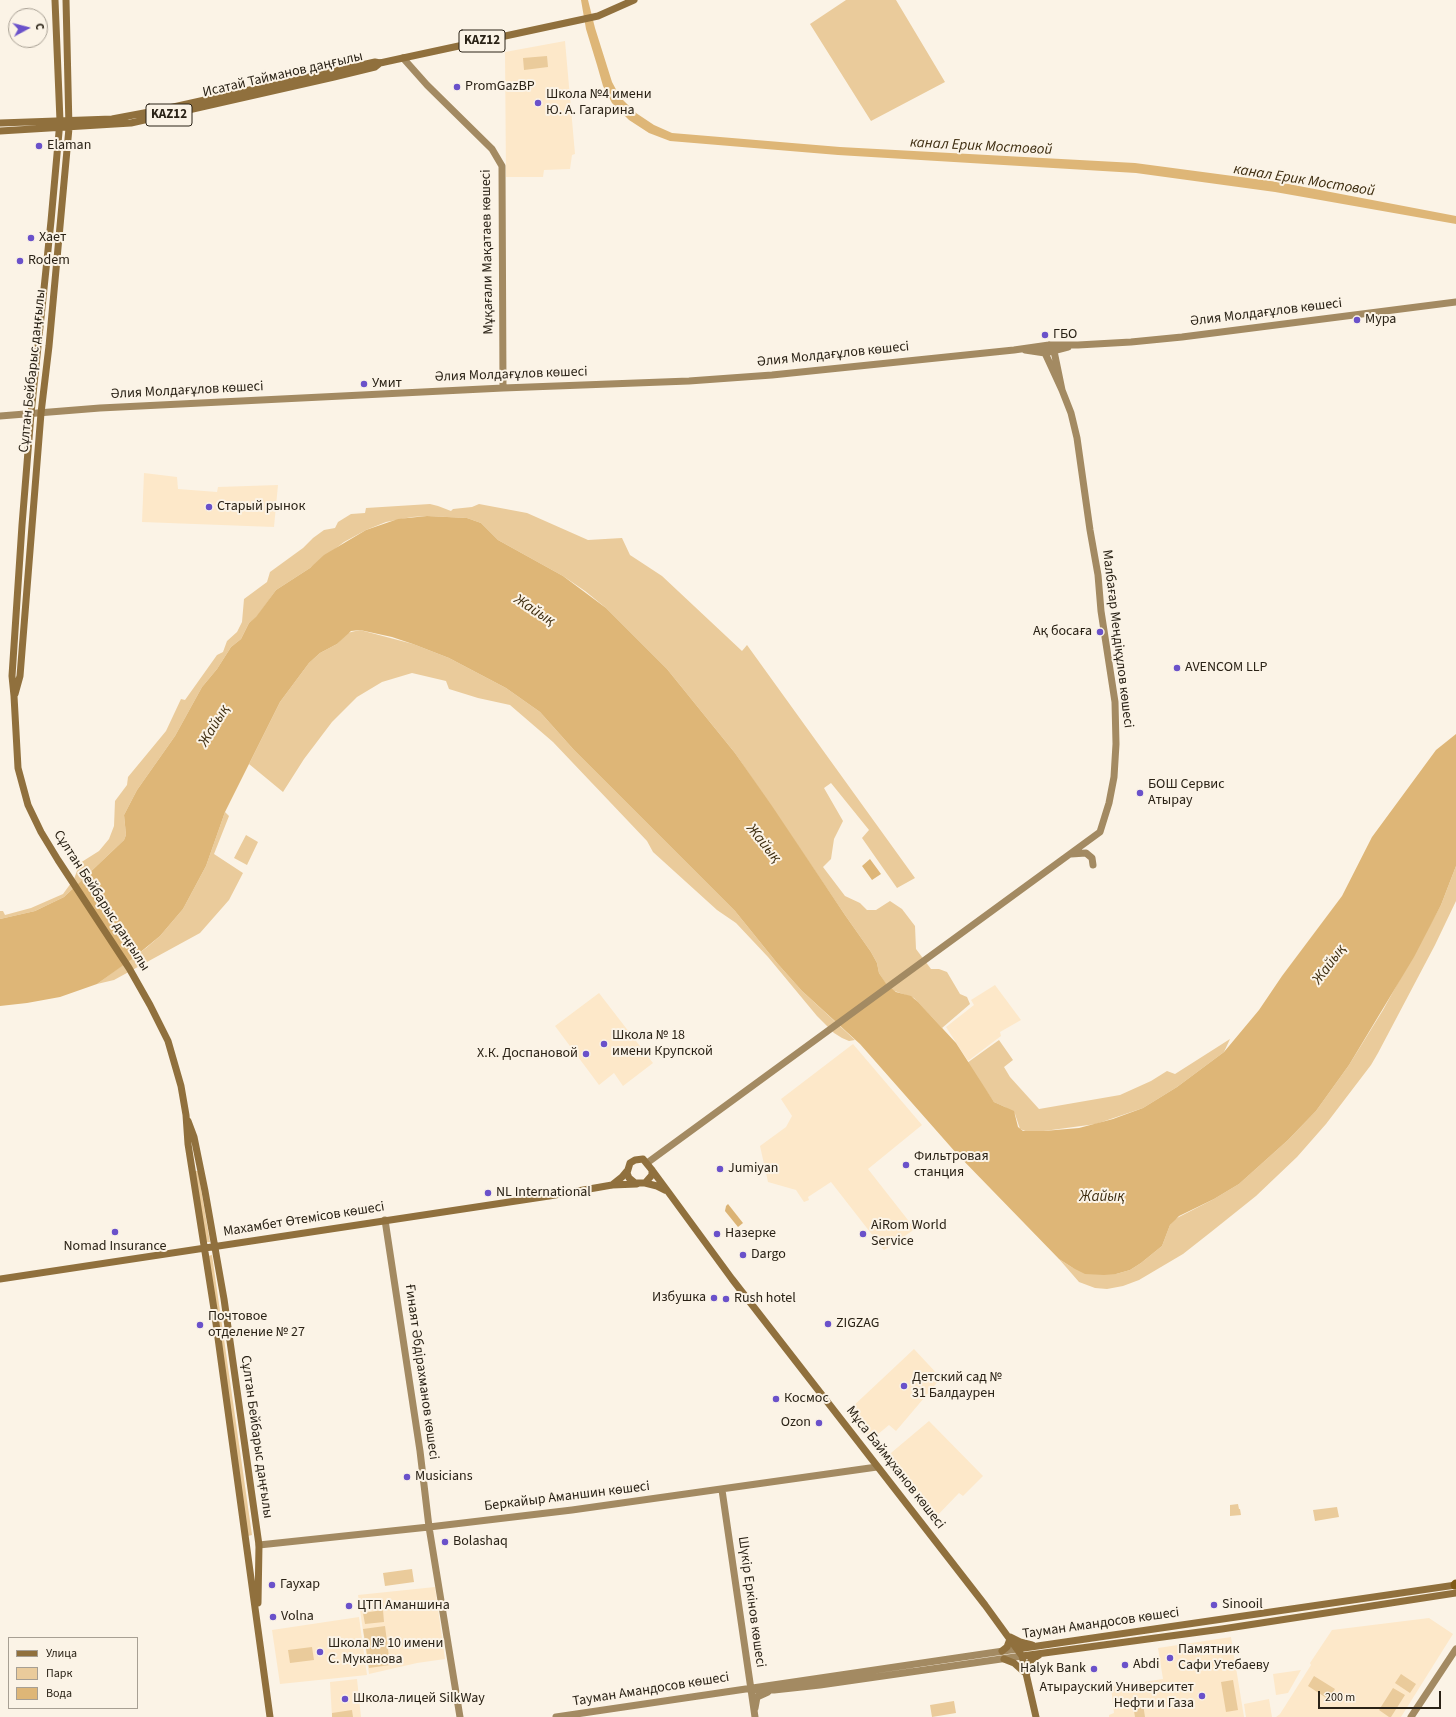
<!DOCTYPE html>
<meta charset="utf-8">
<style>
body{margin:0}
#map{position:relative;width:1456px;height:1717px;overflow:hidden;background:#fbf3e6;font-family:"Source Sans 3",sans-serif}
canvas{display:block}
.legend{position:absolute;left:8px;top:1637px;width:130px;height:72px;box-sizing:border-box;background:#fbf3e6;border:1px solid #a79f93;margin:0;padding:5px 7px;list-style:none;font-size:12px;color:#2a2216}
.legend li{display:flex;align-items:center;gap:8px;height:20px}
.legend b{width:20px;border:1px solid #a79f93}
.north{position:absolute;left:8px;top:8px;width:40px;height:40px;box-sizing:border-box;background:#fbf3e6;border:1px solid #a79f93;border-radius:50%;rotate:83deg;font-size:11px;font-weight:700;line-height:16px;text-align:center;color:#2a2216}
.north::after{content:'';display:block;margin:auto;width:14px;height:18px;background:#6a51ca;clip-path:polygon(50% 0,100% 100%,50% 72%,0 100%)}
.scale{position:absolute;left:1318px;top:1691px;width:123px;height:18px;box-sizing:border-box;border:2px solid #2a2216;border-top:0;padding-left:5px;font-size:12px;line-height:14px;white-space:nowrap;color:#2a2216;-webkit-text-stroke:3px #fbf3e6;paint-order:stroke}
</style>
<div id="map">
<canvas width="1456" height="1717"></canvas>
<ul class="legend">
<li><b style="height:5px;background:#90703d"></b>Улица</li>
<li><b style="height:11px;background:#eacb9b"></b>Парк</li>
<li><b style="height:11px;background:#deb677"></b>Вода</li>
</ul>
<div class="north">С</div>
<div class="scale">200 m</div>
</div>
<script>
const ctx = document.querySelector('canvas').getContext('2d');
ctx.lineJoin = 'round';
function fillPath(path, color) { ctx.fillStyle = color; ctx.fill(path, 'evenodd'); }
const toPath = rows => new Path2D(rows.map(r => 'M' + r).join(''));
function trace(path, color, width, dash) { ctx.strokeStyle = color; ctx.lineWidth = width; ctx.lineCap = dash ? 'butt' : 'round'; ctx.setLineDash(dash || []); ctx.stroke(path); }
function label(font, color, halo, rows, align = 'center') {
  ctx.font = font + ' "Source Sans 3",sans-serif'; ctx.lineWidth = 4; ctx.setLineDash([]); ctx.textBaseline = 'middle'; ctx.strokeStyle = halo; ctx.fillStyle = color; for (const [text, x, y, turn = 0] of rows) {
    ctx.save(); ctx.translate(x, y); ctx.rotate((+turn || 0) * Math.PI / 180); ctx.textAlign = isNaN(turn) ? turn : align; if (halo) ctx.strokeText(text, 0, 0); ctx.fillText(text, 0, 0); ctx.restore();
  }
}
const built = toPath([
 [565,41,575,154,572,155,570,169,544,170,543,177,506,177,505,52],
 [144,473,177,477,178,489,217,492,218,487,278,485,274,527,142,522],
 [995,985,1021,1020,1000,1032,1001,1036,968,1061,946,1027,974,1005,971,1000],
 [599,993,653,1063,623,1086,614,1073,599,1085,555,1026],
 [853,1044,922,1125,868,1169,915,1229,884,1250,831,1182,808,1197,809,1200,804,1202,796,1190,768,1182,760,1146,786,1127,792,1116,781,1099],
 [914,1349,941,1378,896,1431,889,1425,871,1440,849,1410],
 [929,1421,983,1476,963,1496,959,1493,932,1521,885,1458],
 [435,1587,445,1659,417,1663,369,1674,358,1595],
 [359,1617,367,1675,280,1684,272,1630],
 [1429,1618,1453,1634,1401,1717,1276,1717,1280,1714,1311,1665,1310,1663,1332,1630],
 [1231,1637,1244,1717,1109,1717,1109,1715,1114,1713,1111,1687,1163,1679,1158,1648],
 [1301,1670,1288,1693,1276,1695,1273,1674],
 [357,1679,361,1717,332,1717,330,1682],
 [1269,1699,1272,1717,1246,1717,1244,1704]
]);
const green = toPath([
 [846,0,896,0,945,82,871,121,810,24],
 [547,56,548,67,524,70,523,58],
 [430,504,438,506,451,511,453,509,472,507,479,504,527,513,588,540,622,538,630,555,662,576,742,651,747,645,915,878,897,888,862,838,869,830,831,783,824,788,843,821,834,839,831,859,823,867,845,896,860,903,867,910,876,910,890,901,902,909,915,926,916,949,931,969,939,969,947,972,960,994,967,997,970,1004,942,1028,914,998,889,989,879,973,877,963,871,952,845,915,735,753,667,669,606,608,585,591,563,576,498,540,481,523,467,518,427,516,412,517,386,522,366,530,344,542,310,568,276,590,256,618,249,623,241,639,231,647,217,669,202,687,175,736,137,790,124,815,126,835,124,840,64,897,35,911,0,919,0,911,3,911,5,915,31,908,63,894,74,879,80,863,99,851,109,839,114,826,115,801,127,785,128,777,166,731,181,699,185,700,217,655,223,652,227,641,237,632,242,622,244,599,267,582,270,572,303,548,313,538,324,530,335,528,338,522,351,514,365,513,366,508],
 [360,630,413,644,449,658,506,688,540,712,574,750,735,911,777,963,802,991,855,1040,849,1041,842,1038,834,1033,817,1016,768,957,736,923,717,910,653,852,647,841,553,742,510,705,478,698,449,689,446,681,412,673,382,682,357,697,332,722,304,759,283,792,249,764,280,702,309,663,320,653,337,644,347,633],
 [225,812,229,816,214,854,243,873,229,900,200,933,114,980,97,984,146,948,160,936,183,909,206,866],
 [246,835,258,842,247,865,234,858],
 [1456,866,1456,901,1435,945,1378,1053,1371,1065,1326,1124,1297,1157,1256,1196,1211,1232,1183,1254,1139,1280,1123,1286,1107,1289,1095,1288,1079,1282,1059,1259,1073,1268,1116,1274,1130,1270,1141,1263,1162,1246,1170,1225,1175,1219,1214,1199,1239,1184,1288,1140,1316,1111,1349,1065,1383,1010,1441,905],
 [1230,1039,1224,1052,1177,1087,1143,1108,1096,1124,1044,1131,1028,1132,1020,1129,1015,1114,1005,1107,994,1102,967,1063,999,1040,1013,1060,1004,1067,1010,1077,1039,1109,1120,1095,1151,1081,1167,1071,1175,1074],
 [194,1171,198,1171,210,1242,206,1242],
 [212,1255,252,1535,248,1536,208,1256],
 [1238,1504,1239,1509,1236,1509,1240,1509,1241,1515,1230,1516,1230,1505],
 [1337,1507,1339,1517,1315,1521,1313,1510],
 [412,1569,414,1582,385,1586,383,1573],
 [383,1610,384,1622,365,1624,363,1613],
 [385,1626,390,1665,369,1668,363,1629],
 [312,1647,314,1660,290,1663,288,1650],
 [1401,1674,1416,1684,1410,1693,1395,1683],
 [1314,1676,1335,1689,1328,1699,1308,1686],
 [1233,1680,1238,1710,1226,1712,1221,1682],
 [1393,1688,1405,1695,1391,1717,1389,1717,1379,1710],
 [954,1701,956,1713,932,1717,930,1705],
 [1143,1704,1145,1717,1135,1717,1133,1705],
 [352,1710,353,1717,332,1717,332,1713]
]);
const forest = toPath([
 [728,1204,743,1223,738,1227,725,1211,726,1206]
]);
const water = toPath([
 [581,0,588,0,595,28,612,82,620,97,636,113,654,125,672,133,840,147,1135,163,1278,182,1456,216,1456,224,1275,192,1136,173,838,155,670,141,649,133,629,120,612,103,603,86,597,65,586,29],
 [427,516,467,518,481,523,498,540,563,576,606,608,667,669,735,753,772,806,845,915,871,952,877,963,879,973,887,985,896,992,911,996,918,1002,956,1043,994,1102,1014,1111,1018,1127,1023,1131,1044,1131,1079,1128,1113,1119,1143,1108,1177,1087,1224,1052,1259,1010,1282,976,1342,896,1372,837,1436,750,1456,734,1456,866,1441,905,1414,957,1349,1065,1316,1111,1288,1140,1239,1184,1214,1199,1179,1216,1170,1225,1162,1246,1141,1263,1130,1270,1116,1274,1104,1275,1085,1274,1073,1268,1059,1259,957,1154,860,1044,802,991,777,963,735,911,574,750,540,712,506,688,449,658,413,644,392,637,360,630,351,631,337,644,320,653,309,663,280,702,225,812,206,866,183,909,160,936,132,959,97,984,60,997,27,1003,0,1006,0,919,35,911,64,897,124,840,126,835,124,815,137,790,175,736,202,687,217,669,231,647,241,639,249,623,256,617,276,590,310,568,324,555,366,530,398,519],
 [870,859,881,874,872,880,862,866]
]);
const secondary = toPath([
 [403,58,427,85,492,149,502,166,503,388],
 [1025,350,1045,353,1068,347],
 [0,416,100,408,503,388,689,381,772,375,1014,350,1049,345,1078,345,1131,342,1182,337,1456,302],
 [1071,854,1086,853,1092,858,1093,865],
 [647,1163,1100,832,1109,803,1114,777,1116,744,1115,702,1101,611,1098,575,1090,530,1077,438,1071,413,1062,390,1045,353,1045,348,1049,345,1054,351,1062,390],
 [385,1220,420,1451,429,1527,460,1717],
 [722,1490,755,1717],
 [259,1545,429,1527,572,1510,877,1467],
 [756,1690,774,1690,820,1685,1022,1656],
 [755,1708,757,1697,768,1692],
 [556,1717,1017,1649],
 [1411,1717,1456,1649]
]);
const primary = toPath([
 [55,0,60,121,51,221,31,414,22,525,12,676,14,696,18,768,28,805,41,832,58,860,129,968,150,1005,168,1041,181,1086,186,1115,188,1144,214,1309,270,1717],
 [0,123,112,119,160,110,375,62,380,63,403,58,598,16,634,0],
 [0,131,131,123,334,77,375,67,380,63],
 [15,694,20,676,41,413,49,346,69,128,66,0],
 [188,1121,194,1137,205,1191,224,1299,259,1545,258,1603],
 [652,1170,652,1175,645,1183,635,1183,629,1178,627,1173,630,1163,635,1160,643,1159,652,1170,669,1193,732,1279,985,1605,1022,1656,1036,1717],
 [645,1183,657,1186,665,1190],
 [612,1185,622,1177,627,1171],
 [0,1279,549,1196,612,1185,637,1184],
 [1010,1637,1020,1642,1032,1645],
 [1017,1649,1456,1585],
 [1002,1651,1007,1647,1010,1639],
 [1022,1656,1222,1629,1456,1593],
 [1004,1659,1014,1663,1024,1672],
 [1027,1673,1031,1660,1039,1655]
]);
const highway = toPath([
 [1455,1585,1456,1584]
]);
const markers = [
 [457,87,4,"#6a51ca"],
 [538,103,4,"#6a51ca"],
 [39,146,4,"#6a51ca"],
 [31,238,4,"#6a51ca"],
 [20,261,4,"#6a51ca"],
 [1357,320,4,"#6a51ca"],
 [1045,335,4,"#6a51ca"],
 [364,384,4,"#6a51ca"],
 [209,507,4,"#6a51ca"],
 [1100,632,4,"#6a51ca"],
 [1177,668,4,"#6a51ca"],
 [1140,793,4,"#6a51ca"],
 [604,1044,4,"#6a51ca"],
 [586,1054,4,"#6a51ca"],
 [906,1165,4,"#6a51ca"],
 [720,1169,4,"#6a51ca"],
 [488,1193,4,"#6a51ca"],
 [115,1232,4,"#6a51ca"],
 [717,1234,4,"#6a51ca"],
 [863,1234,4,"#6a51ca"],
 [743,1255,4,"#6a51ca"],
 [714,1298,4,"#6a51ca"],
 [726,1299,4,"#6a51ca"],
 [828,1324,4,"#6a51ca"],
 [200,1325,4,"#6a51ca"],
 [904,1386,4,"#6a51ca"],
 [776,1399,4,"#6a51ca"],
 [819,1423,4,"#6a51ca"],
 [407,1477,4,"#6a51ca"],
 [445,1542,4,"#6a51ca"],
 [272,1585,4,"#6a51ca"],
 [1214,1605,4,"#6a51ca"],
 [349,1606,4,"#6a51ca"],
 [273,1617,4,"#6a51ca"],
 [320,1652,4,"#6a51ca"],
 [1170,1658,4,"#6a51ca"],
 [1125,1665,4,"#6a51ca"],
 [1094,1669,4,"#6a51ca"],
 [1202,1696,4,"#6a51ca"],
 [345,1699,4,"#6a51ca"]
];
const shields = [
 [482,41,46],
 [169,115,46]
];
const shieldNames = [
 ["KAZ12",482,41],
 ["KAZ12",169,115]
];
const streetNames = [
 ["Исатай Тайманов даңғылы",283,75,-13],
 ["Мұқағали Мақатаев көшесі",488,252,-91],
 ["Әлия Молдағұлов көшесі",1266,313,-7],
 ["Әлия Молдағұлов көшесі",833,355,-6],
 ["Сұлтан Бейбарыс даңғылы",33,371,-84],
 ["Әлия Молдағұлов көшесі",511,375,-2],
 ["Әлия Молдағұлов көшесі",187,391,-3],
 ["Малбағар Меңдіқұлов көшесі",1117,639,83],
 ["Сұлтан Бейбарыс даңғылы",101,901,57],
 ["Махамбет Өтемісов көшесі",304,1220,-9],
 ["Ғинаят Әбдірахманов көшесі",421,1372,82],
 ["Сұлтан Бейбарыс даңғылы",256,1437,82],
 ["Мұса Баймұханов көшесі",895,1468,52],
 ["Беркайыр Аманшин көшесі",567,1497,-7],
 ["Шүкір Еркінов көшесі",751,1602,82],
 ["Тауман Амандосов көшесі",1101,1624,-8],
 ["Тауман Амандосов көшесі",651,1690,-9]
];
const poiNames = [
 ["PromGazBP",465,87],
 ["Школа №4 имени",546,95],
 ["Ю. А. Гагарина",546,111],
 ["Elaman",47,146],
 ["Хает",39,238],
 ["Rodem",28,261],
 ["Мура",1365,320],
 ["ГБО",1053,335],
 ["Умит",372,384],
 ["Старый рынок",217,507],
 ["Ақ босаға",1092,632,"right"],
 ["AVENCOM LLP",1185,668],
 ["БОШ Сервис",1148,785],
 ["Атырау",1148,801],
 ["Школа № 18",612,1036],
 ["имени Крупской",612,1052],
 ["Х.К. Доспановой",578,1054,"right"],
 ["Фильтровая",914,1157],
 ["станция",914,1173],
 ["Jumiyan",728,1169],
 ["NL International",496,1193],
 ["AiRom World",871,1226],
 ["Service",871,1242],
 ["Назерке",725,1234],
 ["Nomad Insurance",115,1247,"center"],
 ["Dargo",751,1255],
 ["Избушка",706,1298,"right"],
 ["Rush hotel",734,1299],
 ["Почтовое",208,1317],
 ["отделение № 27",208,1333],
 ["ZIGZAG",836,1324],
 ["Детский сад №",912,1378],
 ["31 Балдаурен",912,1394],
 ["Космос",784,1399],
 ["Ozon",811,1423,"right"],
 ["Musicians",415,1477],
 ["Bolashaq",453,1542],
 ["Гаухар",280,1585],
 ["Sinooil",1222,1605],
 ["ЦТП Аманшина",357,1606],
 ["Volna",281,1617],
 ["Школа № 10 имени",328,1644],
 ["С. Муканова",328,1660],
 ["Памятник",1178,1650],
 ["Сафи Утебаеву",1178,1666],
 ["Abdi",1133,1665],
 ["Halyk Bank",1086,1669,"right"],
 ["Атырауский Университет",1194,1688,"right"],
 ["Нефти и Газа",1194,1704,"right"],
 ["Школа-лицей SilkWay",353,1699]
];
const waterNames = [
 ["канал Ерик Мостовой",981,147,3],
 ["канал Ерик Мостовой",1304,181,9],
 ["Жайық",534,611,33],
 ["Жайық",215,726,-59],
 ["Жайық",763,844,51],
 ["Жайық",1330,965,-53],
 ["Жайық",1102,1198]
];
fillPath(built, '#fde8c9');
fillPath(green, '#eacb9b');
fillPath(forest, '#dbb374');
fillPath(water, '#deb677');
trace(secondary, '#a38a62', 7);
trace(primary, '#90703d', 7);
trace(highway, '#7f5a17', 9);
for (const [x, y, r, color] of markers) { const dot = new Path2D(); dot.arc(x, y, r, 0, 2 * Math.PI); ctx.fillStyle = color; ctx.fill(dot); trace(dot, '#fbf3e6', 1.5); }
for (const [x, y, w] of shields) { const box = new Path2D(); box.roundRect(x - w / 2, y - 11, w, 22, 3); ctx.fillStyle = '#fbf3e6'; ctx.fill(box); trace(box, '#2a2216', 1); }
label('bold 13px', '#2a2216', null, shieldNames);
label('14px', '#2a2216', '#fbf3e6', streetNames);
label('14px', '#2a2216', '#fbf3e6', poiNames, 'left');
label('italic 15px', '#3d2c0f', '#fbf3e6', waterNames);
</script>
